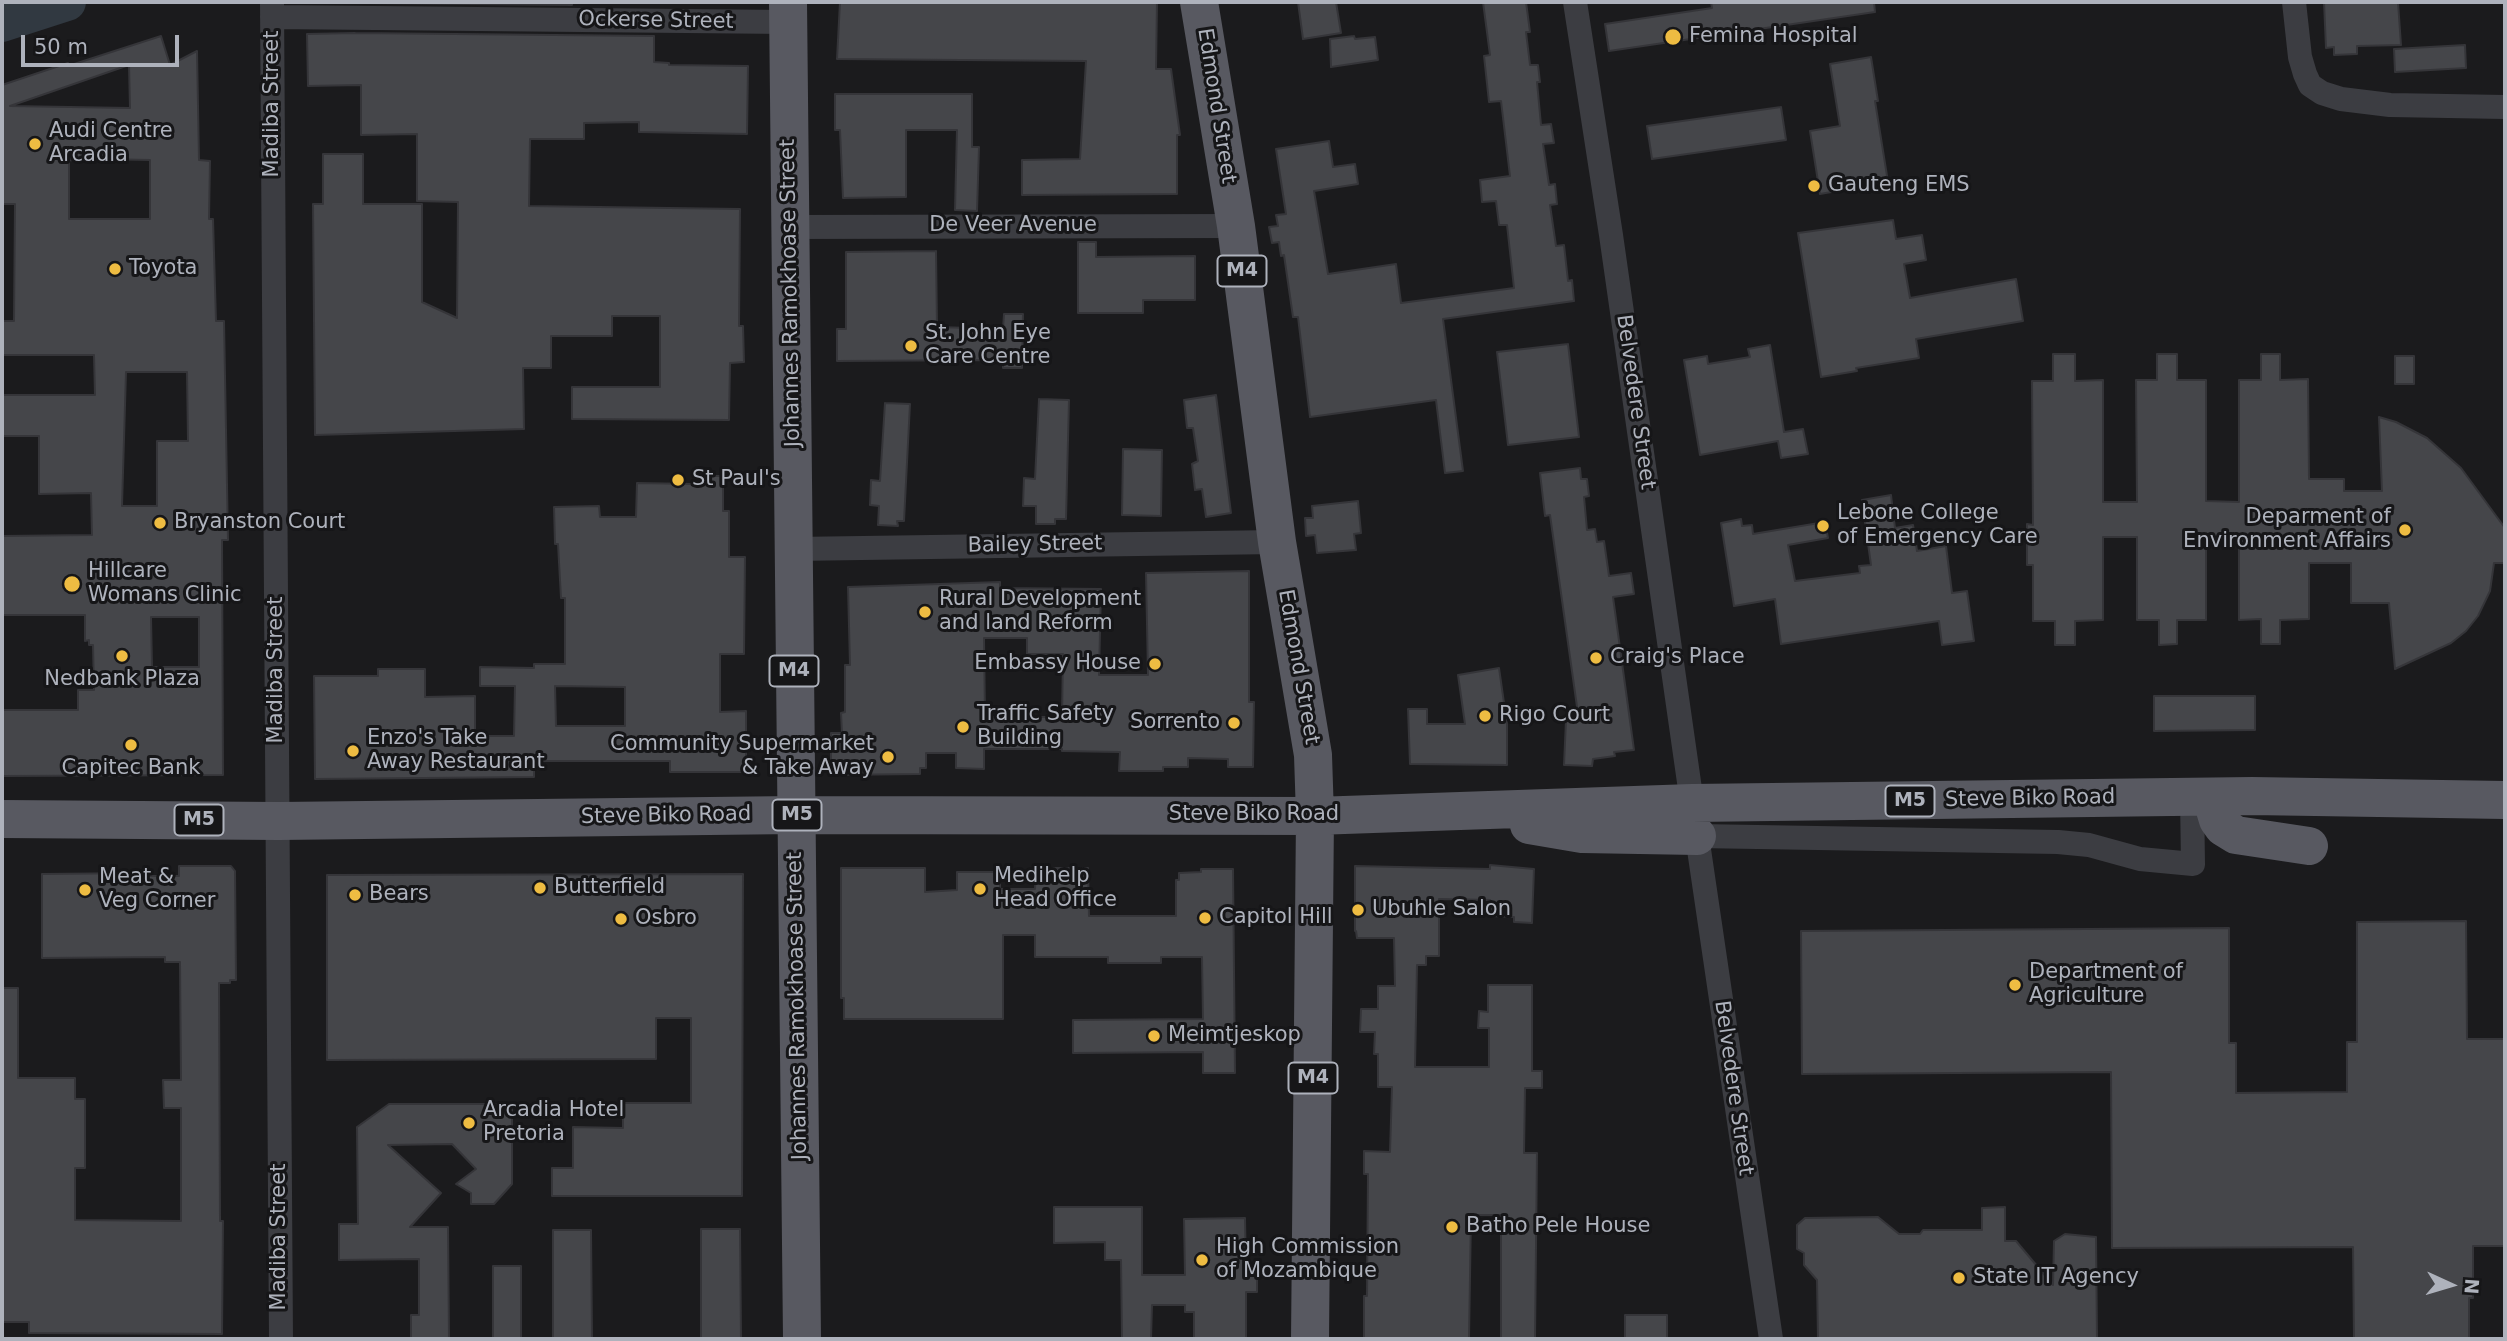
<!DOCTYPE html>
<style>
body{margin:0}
#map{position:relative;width:2507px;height:1341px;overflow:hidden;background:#1b1b1d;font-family:"DejaVu Sans",sans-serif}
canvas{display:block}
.frame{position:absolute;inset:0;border:4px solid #aeb2bc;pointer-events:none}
.north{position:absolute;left:2416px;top:1250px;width:70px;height:70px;-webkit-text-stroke:5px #161618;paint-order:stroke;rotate:94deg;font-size:19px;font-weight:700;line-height:28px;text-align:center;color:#aeb2bc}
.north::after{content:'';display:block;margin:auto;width:24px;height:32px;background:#aeb2bc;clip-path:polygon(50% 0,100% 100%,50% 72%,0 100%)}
.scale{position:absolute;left:21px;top:35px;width:158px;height:32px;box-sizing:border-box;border:4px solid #aeb2bc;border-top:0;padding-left:9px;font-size:21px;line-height:24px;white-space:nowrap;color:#aeb2bc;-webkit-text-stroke:5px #161618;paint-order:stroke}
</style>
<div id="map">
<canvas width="2507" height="1341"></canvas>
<div class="frame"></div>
<div class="north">N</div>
<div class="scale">50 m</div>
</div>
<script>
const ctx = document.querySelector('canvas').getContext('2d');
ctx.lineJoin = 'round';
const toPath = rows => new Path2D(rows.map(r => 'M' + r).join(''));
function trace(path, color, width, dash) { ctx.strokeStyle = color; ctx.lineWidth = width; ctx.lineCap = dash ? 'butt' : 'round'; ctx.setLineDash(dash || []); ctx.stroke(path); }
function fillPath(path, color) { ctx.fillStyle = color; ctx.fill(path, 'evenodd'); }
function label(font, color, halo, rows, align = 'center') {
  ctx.font = font + ' "DejaVu Sans",sans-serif'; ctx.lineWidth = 6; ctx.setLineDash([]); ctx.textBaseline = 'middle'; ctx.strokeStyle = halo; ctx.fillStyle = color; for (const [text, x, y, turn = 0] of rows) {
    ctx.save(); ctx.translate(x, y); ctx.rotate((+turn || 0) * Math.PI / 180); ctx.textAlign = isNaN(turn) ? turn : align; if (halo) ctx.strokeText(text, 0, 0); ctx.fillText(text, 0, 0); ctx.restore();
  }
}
const river = toPath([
 [2,23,67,2]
]);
const building = toPath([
 [371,2,572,2,572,5,370,3,371,2],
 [840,2,1157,2,1156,69,1171,69,1180,135,1177,135,1177,194,1022,195,1022,160,1080,159,1086,61,837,59,840,2],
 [1298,2,1336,2,1341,33,1303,39,1298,2],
 [1483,2,1526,2,1530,32,1526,32,1530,65,1538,65,1540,82,1537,82,1541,125,1551,124,1554,143,1543,144,1549,185,1555,184,1557,204,1550,205,1556,246,1564,245,1568,281,1572,280,1574,301,1443,319,1463,471,1445,473,1436,400,1310,417,1298,317,1293,317,1284,255,1281,256,1279,242,1272,243,1269,227,1278,226,1276,215,1286,214,1276,149,1329,141,1333,167,1355,164,1358,184,1314,191,1328,274,1396,264,1401,303,1514,288,1507,225,1499,225,1496,201,1482,202,1480,180,1510,176,1501,101,1489,102,1484,56,1490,55,1483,2],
 [1711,2,1874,2,1875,12,1609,51,1605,24,1712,8,1711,2],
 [2324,2,2398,2,2401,45,2357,46,2357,54,2334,55,2334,47,2326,48,2324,2],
 [355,33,654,36,654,62,669,63,669,65,748,66,747,134,639,132,639,122,584,123,584,139,530,139,529,206,740,209,739,326,743,326,744,362,730,363,729,420,572,419,572,387,660,387,660,316,612,316,612,336,551,336,551,368,523,368,524,429,315,435,313,204,323,204,323,154,363,154,363,204,422,204,422,302,457,318,458,202,417,201,417,134,361,135,361,85,308,86,307,34,355,33],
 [161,36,170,65,197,51,199,160,210,161,209,219,213,219,216,321,224,321,228,540,222,540,223,775,2,776,2,710,78,710,78,690,94,690,93,645,89,645,89,640,85,641,85,615,2,615,2,536,92,535,91,493,39,494,39,436,2,436,2,395,95,395,94,355,2,355,2,321,14,321,15,204,2,204,2,85,68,63,68,66,161,36],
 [129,65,130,108,10,106,129,65],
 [99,159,150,160,150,219,69,219,69,160,99,161,99,159],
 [126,372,187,372,188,441,157,441,157,506,122,506,126,372],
 [151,617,199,617,199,667,152,667,151,617],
 [1354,36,1355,39,1375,37,1378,60,1331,67,1330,39,1354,36],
 [2465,45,2466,68,2395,72,2394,49,2465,45],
 [1871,57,1878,101,1875,101,1888,182,1820,194,1810,131,1840,126,1830,64,1871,57],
 [835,94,972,94,972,147,979,147,977,211,955,210,957,130,906,130,906,197,843,198,840,130,835,130,835,94],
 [1781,107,1786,140,1652,159,1647,126,1781,107],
 [1893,220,1896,239,1922,235,1926,260,1904,264,1910,298,2016,279,2023,321,1916,339,1919,358,1856,368,1857,371,1821,377,1798,233,1893,220],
 [1078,242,1096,242,1096,257,1195,256,1195,300,1143,300,1143,313,1078,313,1078,242],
 [936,251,937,327,1003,329,1004,314,1023,314,1022,368,1003,368,1003,360,837,361,837,329,846,329,846,252,936,251],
 [1568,344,1579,437,1508,445,1497,352,1568,344],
 [1770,345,1784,432,1803,429,1808,454,1781,458,1778,441,1700,455,1684,360,1707,356,1708,364,1750,357,1748,349,1770,345],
 [2053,354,2075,354,2075,381,2103,380,2103,502,2137,502,2136,380,2157,380,2157,354,2177,354,2177,380,2206,380,2206,501,2239,502,2239,380,2261,380,2261,354,2280,354,2280,380,2308,379,2309,479,2344,479,2344,491,2382,491,2379,417,2396,422,2427,438,2461,468,2505,528,2505,563,2494,563,2490,591,2478,616,2466,631,2451,643,2395,669,2389,603,2351,603,2351,563,2309,563,2309,619,2280,620,2280,644,2261,644,2261,619,2239,620,2239,537,2206,537,2206,620,2177,620,2177,644,2159,645,2159,620,2137,620,2137,537,2103,537,2103,620,2075,621,2075,645,2055,645,2055,621,2033,621,2033,565,2027,565,2027,524,2033,525,2032,381,2053,381,2053,354],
 [2395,356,2414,356,2414,384,2395,384,2395,356],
 [1216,395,1231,513,1206,517,1202,489,1195,490,1192,464,1198,461,1193,428,1187,428,1184,400,1216,395],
 [1039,399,1069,400,1066,519,1055,519,1055,524,1036,524,1036,506,1023,506,1024,478,1035,479,1039,399],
 [885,403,910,404,904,521,897,521,898,526,878,525,879,506,870,505,871,480,880,481,885,403],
 [1123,449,1162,450,1161,516,1122,515,1123,449],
 [1580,468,1581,479,1587,479,1589,496,1584,497,1587,530,1595,529,1597,542,1604,541,1609,576,1631,573,1634,594,1613,597,1634,750,1614,752,1615,756,1593,759,1592,766,1564,765,1566,720,1579,721,1550,515,1545,516,1540,473,1580,468],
 [694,476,723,476,723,511,729,511,729,557,745,557,744,654,720,654,720,712,746,711,746,772,670,772,670,761,534,761,534,777,315,779,314,676,378,676,378,669,425,669,425,697,475,696,475,736,514,736,515,686,480,686,480,667,534,668,534,664,565,664,565,598,561,598,558,544,555,544,554,507,599,506,600,517,636,517,637,483,694,484,694,476],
 [555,686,625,687,625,726,556,726,555,686],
 [1891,495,1895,528,1913,525,1917,551,1946,546,1952,593,1967,591,1974,641,1942,645,1939,621,1781,644,1775,599,1734,606,1721,523,1741,519,1742,526,1752,525,1753,534,1825,522,1828,538,1788,545,1795,581,1860,573,1859,566,1871,565,1862,500,1891,495],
 [1358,501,1361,533,1354,534,1356,550,1317,553,1315,535,1306,536,1305,518,1313,518,1312,506,1358,501],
 [1249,571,1249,702,1254,702,1253,767,1228,767,1228,759,1188,758,1188,767,1163,767,1163,771,1119,771,1120,752,1062,751,1062,749,984,749,984,769,956,768,956,753,926,753,926,768,920,768,920,774,831,775,831,733,842,733,841,713,845,712,845,665,850,665,848,587,1000,582,1000,588,1101,589,1099,675,1148,675,1146,573,1249,571],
 [984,638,1027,638,1027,654,1063,654,1062,717,985,717,984,638],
 [1499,668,1507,724,1507,765,1410,764,1408,709,1427,709,1427,724,1465,724,1458,675,1499,668],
 [2154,696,2255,696,2255,730,2154,731,2154,696],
 [1490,865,1534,869,1532,923,1514,922,1514,917,1489,916,1490,900,1439,899,1439,956,1426,956,1426,965,1417,965,1415,1067,1489,1067,1489,1028,1478,1028,1479,1011,1488,1012,1488,985,1532,985,1532,1071,1542,1071,1542,1088,1525,1088,1524,1153,1537,1153,1535,1339,1501,1339,1501,1215,1471,1215,1469,1339,1364,1339,1364,1296,1367,1296,1368,1174,1364,1174,1364,1151,1390,1152,1392,1087,1378,1087,1378,1054,1374,1054,1375,1032,1360,1032,1361,1009,1378,1009,1378,986,1395,986,1394,938,1357,938,1356,931,1355,931,1355,866,1490,869,1490,865],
 [179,866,231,866,235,871,236,980,230,980,230,983,219,983,220,1221,223,1221,222,1334,29,1333,29,1322,2,1322,2,988,18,988,18,1078,75,1078,75,1099,85,1099,85,1168,75,1168,75,1220,181,1221,181,1108,164,1108,163,1080,181,1080,180,962,165,962,165,957,42,958,42,874,144,873,144,876,179,876,179,866],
 [841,868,925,868,925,892,957,890,957,872,1000,872,1000,889,1035,889,1036,868,1088,868,1089,916,1176,916,1176,880,1179,880,1179,873,1201,872,1201,869,1233,869,1235,1073,1203,1073,1203,1052,1073,1053,1073,1020,1203,1019,1202,957,1161,957,1161,963,1108,963,1108,957,1035,957,1035,935,1003,935,1003,1019,844,1019,844,998,841,998,841,868],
 [743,874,742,1196,552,1196,552,1168,573,1168,573,1127,623,1128,623,1103,691,1103,691,1018,656,1018,656,1059,327,1060,327,875,743,874],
 [2466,921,2467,1039,2505,1039,2505,1246,2473,1246,2473,1298,2469,1298,2469,1339,2354,1339,2353,1247,2112,1248,2111,1072,1802,1074,1801,931,2229,928,2229,1043,2236,1043,2236,1093,2347,1092,2347,1042,2357,1042,2357,922,2466,921],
 [389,1104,512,1104,512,1184,494,1204,471,1204,471,1193,456,1184,476,1169,452,1144,388,1145,441,1193,410,1227,448,1227,449,1339,411,1339,411,1315,419,1315,419,1259,339,1260,339,1224,358,1224,357,1127,389,1104],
 [1054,1207,1142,1207,1142,1275,1185,1275,1184,1219,1245,1218,1246,1271,1257,1271,1257,1292,1246,1292,1246,1339,1194,1339,1194,1312,1185,1312,1185,1305,1152,1305,1151,1339,1122,1339,1121,1260,1105,1260,1105,1242,1054,1243,1054,1207],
 [2005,1207,2005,1241,2016,1241,2053,1285,2054,1241,2065,1234,2096,1237,2097,1339,1818,1339,1817,1280,1804,1265,1804,1253,1797,1249,1797,1225,1805,1218,1878,1217,1899,1234,1920,1234,1923,1230,1982,1230,1982,1208,2005,1207],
 [701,1229,740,1229,741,1339,701,1339,701,1229],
 [553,1230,591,1230,592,1339,553,1339,553,1230],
 [493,1266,521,1266,521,1339,493,1339,493,1266],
 [1625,1315,1667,1315,1667,1339,1625,1339,1625,1315]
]);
const street = toPath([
 [272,2,281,1339],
 [1575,2,1611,235,1692,803],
 [2294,2,2300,57,2305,74,2310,85,2322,93,2341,99,2390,105,2505,107],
 [272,17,788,22],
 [791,227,1236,226],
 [793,549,1277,542],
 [1771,1339,1697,836,2058,842,2089,845,2140,859,2193,864,2192,797]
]);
const primary = toPath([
 [788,2,802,1339],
 [1199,2,1236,226,1277,542,1313,755,1315,816,1310,1339],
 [2211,797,2218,820,2223,827,2236,835,2309,846],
 [2,819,279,821,795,815,1315,816,1692,803,2252,796,2505,800],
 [1529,825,1582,834,1697,836]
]);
const markers = [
 [1673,37,9,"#eebc42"],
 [35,144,7,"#eebc42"],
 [1814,186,7,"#eebc42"],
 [115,269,7,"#eebc42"],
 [911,346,7,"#eebc42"],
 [678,480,7,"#eebc42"],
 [160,523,7,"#eebc42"],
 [1823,526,7,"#eebc42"],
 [2405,530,7,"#eebc42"],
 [72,584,9,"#eebc42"],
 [925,612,7,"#eebc42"],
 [122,656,7,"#eebc42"],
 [1596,658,7,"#eebc42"],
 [1155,664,7,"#eebc42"],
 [1485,716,7,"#eebc42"],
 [1234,723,7,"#eebc42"],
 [963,727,7,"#eebc42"],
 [131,745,7,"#eebc42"],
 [353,751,7,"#eebc42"],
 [888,757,7,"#eebc42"],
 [540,888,7,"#eebc42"],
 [980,889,7,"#eebc42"],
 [85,890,7,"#eebc42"],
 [355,895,7,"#eebc42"],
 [1358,910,7,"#eebc42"],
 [1205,918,7,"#eebc42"],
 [621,919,7,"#eebc42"],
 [2015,985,7,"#eebc42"],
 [1154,1036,7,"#eebc42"],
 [469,1123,7,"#eebc42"],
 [1452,1227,7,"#eebc42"],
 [1202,1260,7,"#eebc42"],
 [1959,1278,7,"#eebc42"]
];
const shields = [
 [1242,271,49],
 [794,671,49],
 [1910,801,49],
 [797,815,49],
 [199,820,49],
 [1313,1078,49]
];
const shieldNames = [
 ["M4",1242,271],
 ["M4",794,671],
 ["M5",1910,801],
 ["M5",797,815],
 ["M5",199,820],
 ["M4",1313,1078]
];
const streetNames = [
 ["Ockerse Street",656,21,1],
 ["Madiba Street",273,104,-90],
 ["Edmond Street",1216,106,81],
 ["De Veer Avenue",1013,226],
 ["Johannes Ramokhoase Street",791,293,-91],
 ["Belvedere Street",1635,402,82],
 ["Bailey Street",1035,545,-1],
 ["Edmond Street",1298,667,80],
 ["Madiba Street",277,670,-90],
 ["Steve Biko Road",2030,799,-1],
 ["Steve Biko Road",1254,815],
 ["Steve Biko Road",666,816,-1],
 ["Johannes Ramokhoase Street",798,1006,-91],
 ["Belvedere Street",1733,1088,82],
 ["Madiba Street",280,1237,-90]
];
const poiNames = [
 ["Femina Hospital",1689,37],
 ["Audi Centre",49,132],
 ["Arcadia",49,156],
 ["Gauteng EMS",1828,186],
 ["Toyota",129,269],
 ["St. John Eye",925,334],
 ["Care Centre",925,358],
 ["St Paul's",692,480],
 ["Lebone College",1837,514],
 ["of Emergency Care",1837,538],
 ["Deparment of",2391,518,"right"],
 ["Environment Affairs",2391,542,"right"],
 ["Bryanston Court",174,523],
 ["Hillcare",88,572],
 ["Womans Clinic",88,596],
 ["Rural Development",939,600],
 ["and land Reform",939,624],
 ["Craig's Place",1610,658],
 ["Embassy House",1141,664,"right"],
 ["Nedbank Plaza",122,680,"center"],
 ["Traffic Safety",977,715],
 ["Building",977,739],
 ["Rigo Court",1499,716],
 ["Sorrento",1220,723,"right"],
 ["Enzo's Take",367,739],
 ["Away Restaurant",367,763],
 ["Community Supermarket",874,745,"right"],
 ["& Take Away",874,769,"right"],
 ["Capitec Bank",131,769,"center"],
 ["Medihelp",994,877],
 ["Head Office",994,901],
 ["Meat &",99,878],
 ["Veg Corner",99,902],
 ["Butterfield",554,888],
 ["Bears",369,895],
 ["Ubuhle Salon",1372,910],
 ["Capitol Hill",1219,918],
 ["Osbro",635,919],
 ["Department of",2029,973],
 ["Agriculture",2029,997],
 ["Meimtjeskop",1168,1036],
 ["Arcadia Hotel",483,1111],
 ["Pretoria",483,1135],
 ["Batho Pele House",1466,1227],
 ["High Commission",1216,1248],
 ["of Mozambique",1216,1272],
 ["State IT Agency",1973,1278]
];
trace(river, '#313941', 38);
fillPath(building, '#45464a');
trace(building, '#353539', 2);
trace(street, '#3c3d42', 24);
trace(primary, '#585961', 38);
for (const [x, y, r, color] of markers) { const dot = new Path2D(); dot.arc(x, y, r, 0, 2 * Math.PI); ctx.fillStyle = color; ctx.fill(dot); trace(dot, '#161618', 2.5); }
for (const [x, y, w] of shields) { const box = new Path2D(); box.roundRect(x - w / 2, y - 15.5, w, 31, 5); ctx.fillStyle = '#161618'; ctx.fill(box); trace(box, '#aeb2bc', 2); }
label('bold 19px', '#aeb2bc', null, shieldNames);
label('21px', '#aeb2bc', '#161618', streetNames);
label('21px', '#aeb2bc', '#161618', poiNames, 'left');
</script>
